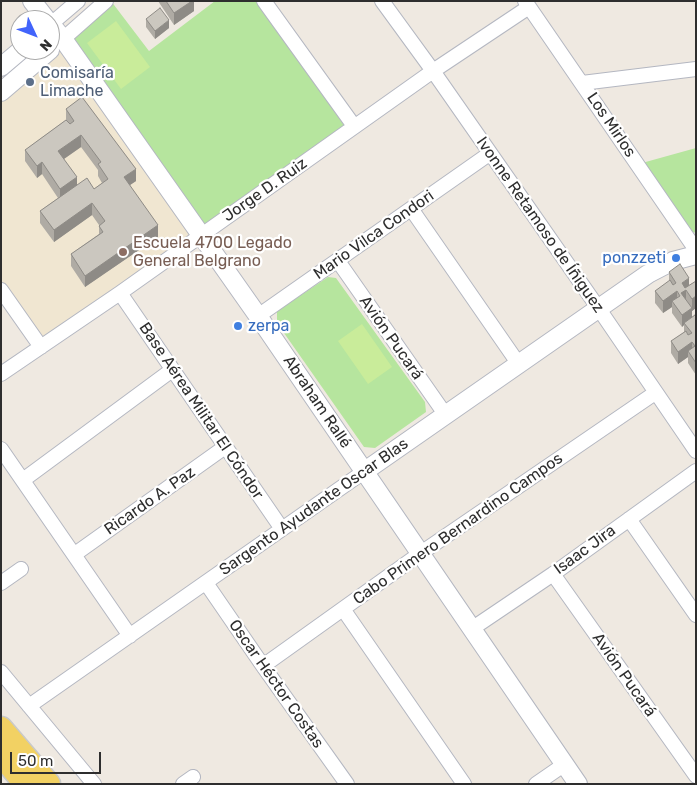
<!DOCTYPE html>
<meta charset="utf-8">
<style>
body{margin:0}
#map{position:relative;width:697px;height:785px;overflow:hidden;background:#efe9e1;font-family:Rubik,sans-serif}
canvas{display:block}
.frame{position:absolute;inset:0;border:2px solid #2e2e2e;pointer-events:none}
.north{position:absolute;left:10px;top:10px;width:50px;height:50px;box-sizing:border-box;background:#fff;border:1px solid #ababab;border-radius:50%;rotate:133deg;font-size:14px;font-weight:700;line-height:20px;text-align:center;color:#2e2e2e}
.north::after{content:'';display:block;margin:auto;width:18px;height:22px;background:#4264fb;clip-path:polygon(50% 0,100% 100%,50% 72%,0 100%)}
.scale{position:absolute;left:10px;top:752px;width:91px;height:22px;box-sizing:border-box;border:2px solid #2e2e2e;border-top:0;padding-left:6px;font-size:15px;line-height:18px;white-space:nowrap;color:#2e2e2e;-webkit-text-stroke:4px #fff;paint-order:stroke}
</style>
<div id="map">
<canvas width="697" height="785"></canvas>
<div class="frame"></div>
<div class="north">N</div>
<div class="scale">50 m</div>
</div>
<script>
const ctx = document.querySelector('canvas').getContext('2d');
ctx.lineJoin = 'round';
function fillPath(path, color) { ctx.fillStyle = color; ctx.fill(path, 'evenodd'); }
const toPath = rows => new Path2D(rows.map(r => 'M' + r).join(''));
function trace(path, color, width, dash) { ctx.strokeStyle = color; ctx.lineWidth = width; ctx.lineCap = dash ? 'butt' : 'round'; ctx.setLineDash(dash || []); ctx.stroke(path); }
function label(font, color, halo, rows, align = 'center') {
  ctx.font = font + ' Rubik,sans-serif'; ctx.lineWidth = 4.5; ctx.setLineDash([]); ctx.textBaseline = 'middle'; ctx.strokeStyle = halo; ctx.fillStyle = color; for (const [text, x, y, turn = 0] of rows) {
    ctx.save(); ctx.translate(x, y); ctx.rotate((+turn || 0) * Math.PI / 180); ctx.textAlign = isNaN(turn) ? turn : align; if (halo) ctx.strokeText(text, 0, 0); ctx.fillText(text, 0, 0); ctx.restore();
  }
}
const education = toPath([
 [62,42,195,234,42,344,1,285,1,95]
]);
const green = toPath([
 [111,1,149,51,215,1,264,1,353,126,200,235,65,39],
 [696,148,696,233,693,232,642,163],
 [328,277,336,278,425,402,426,412,375,448,364,447,277,323,277,311]
]);
const pitch = toPath([
 [116,21,150,67,121,89,87,43],
 [362,324,392,367,368,384,338,341]
]);
const minor = toPath([
 [264,1,354,126],
 [382,1,433,71,599,309,696,451],
 [525,1,696,250],
 [51,24,78,1],
 [63,39,106,1],
 [582,83,696,69],
 [412,210,518,363],
 [338,261,445,414],
 [1,290,41,347],
 [120,293,282,529],
 [258,316,489,154],
 [1,374,120,293,433,71,529,7],
 [1,449,130,636],
 [23,480,172,370],
 [629,519,696,615],
 [75,554,225,447],
 [553,574,696,776],
 [1,583,21,569],
 [206,583,263,666,347,784],
 [343,609,464,784],
 [473,628,553,574,696,471],
 [263,666,421,553,655,393],
 [1,672,94,784],
 [29,706,365,471],
 [183,784,193,777],
 [536,784,565,764]
]);
const tertiary = toPath([
 [32,1,47,20],
 [50,23,63,39,258,316,578,784],
 [1,67,21,50],
 [1,92,50,50],
 [365,471,648,274,673,261,696,255]
]);
const primary = toPath([
 [1,728,49,784],
 [1,755,25,784]
]);
const wall = toPath([
 [158,1,194,1,194,11,174,25],
 [146,19,169,28,155,39,146,27],
 [66,109,136,181,130,185,158,237,85,287,71,266,71,254,99,234,99,225,92,215,54,242,40,223,40,211,58,198,42,174,37,178,25,161,25,150,66,120],
 [81,147,98,170,98,176,102,183,94,189,77,185,64,159],
 [669,272,689,285,696,281,696,308,692,311,692,310,692,317,696,315,696,375,688,363,688,357,678,364,671,353,671,341,684,332,684,325,682,327,672,313,672,307,663,313,655,303,655,291,669,281]
]);
const shadedWall = toPath([
 [192,1,194,1,194,11,174,25,174,13],
 [169,20,169,28,155,39,155,31],
 [81,135,81,147,58,163,58,151],
 [42,162,42,174,37,178,37,166],
 [136,169,136,181,124,189,124,177],
 [77,177,77,189,60,201,60,189],
 [92,203,92,215,54,242,54,230],
 [158,225,158,237,85,287,85,276],
 [689,278,689,290,686,290,686,302,681,305,682,283],
 [677,291,677,303,672,301,672,307,663,313,663,301],
 [696,296,696,308,692,311,692,299],
 [692,308,692,320,684,323,684,325,682,327,682,315],
 [692,342,692,354,688,351,688,357,678,364,678,352]
]);
const building = toPath([
 [166,1,192,1,174,13,166,1],
 [160,8,169,20,155,31,146,19,160,8],
 [82,97,136,169,124,177,158,225,85,276,71,254,103,232,99,226,105,221,92,203,54,230,40,211,87,178,94,189,108,179,98,164,101,162,81,135,58,151,77,177,60,189,42,162,37,166,25,150,66,120,70,124,74,121,66,109,82,97],
 [680,264,689,278,682,283,685,288,696,281,696,296,692,299,686,290,681,293,692,308,682,315,672,301,680,296,677,291,663,301,655,291,670,280,673,285,676,283,669,272,680,264],
 [695,315,696,315,696,363,688,351,695,346,692,342,678,352,671,341,686,331,688,335,692,333,684,323,695,315]
]);
const markers = [
 [30,82,5,"#5c6f8a"],
 [123,252,5,"#8d6e63"],
 [676,258,5,"#3f7fe0"],
 [238,326,5,"#3f7fe0"]
];
const serviceNames = [
 ["Comisaría",40,73],
 ["Limache",40,91]
];
const streetNames = [
 ["Los Mirlos",611,125,56],
 ["Jorge D. Ruiz",265,190,-35],
 ["Ivonne Retamoso de Íñiguez",540,225,55],
 ["Mario Vilca Condori",374,235,-35],
 ["Avión Pucará",391,338,55],
 ["Abraham Rallé",317,402,56],
 ["Base Aérea Militar El Cóndor",201,411,56],
 ["Ricardo A. Paz",150,501,-35],
 ["Sargento Ayudante Oscar Blas",314,507,-35],
 ["Cabo Primero Bernardino Campos",458,529,-35],
 ["Isaac Jira",585,550,-36],
 ["Avión Pucará",624,675,55],
 ["Oscar Héctor Costas",276,684,55]
];
const educationNames = [
 ["Escuela 4700 Legado",133,243],
 ["General Belgrano",133,261]
];
const shopNames = [
 ["ponzzeti",666,258],
 ["zerpa",248,326,"left"]
];
fillPath(education, '#f0e6d1');
fillPath(green, '#b6e59e');
fillPath(pitch, '#c9ec9a');
trace(minor, '#b4b7c1', 16);
trace(tertiary, '#b4b7c1', 20);
trace(primary, '#c9c9c9', 25);
trace(minor, '#fff', 14);
trace(tertiary, '#fff', 18);
trace(primary, '#f2d163', 22);
fillPath(wall, '#afaba4');
fillPath(shadedWall, '#8e8b86');
fillPath(building, '#cbc7bf');
trace(building, '#8e8b86', 1);
for (const [x, y, r, color] of markers) { const dot = new Path2D(); dot.arc(x, y, r, 0, 2 * Math.PI); ctx.fillStyle = color; ctx.fill(dot); trace(dot, '#fff', 2); }
label('16px', '#4e5e75', '#fff', serviceNames, 'left');
label('16px', '#2e2e2e', '#fff', streetNames);
label('16px', '#785e54', '#fff', educationNames, 'left');
label('16px', '#366cbe', '#fff', shopNames, 'right');
</script>
